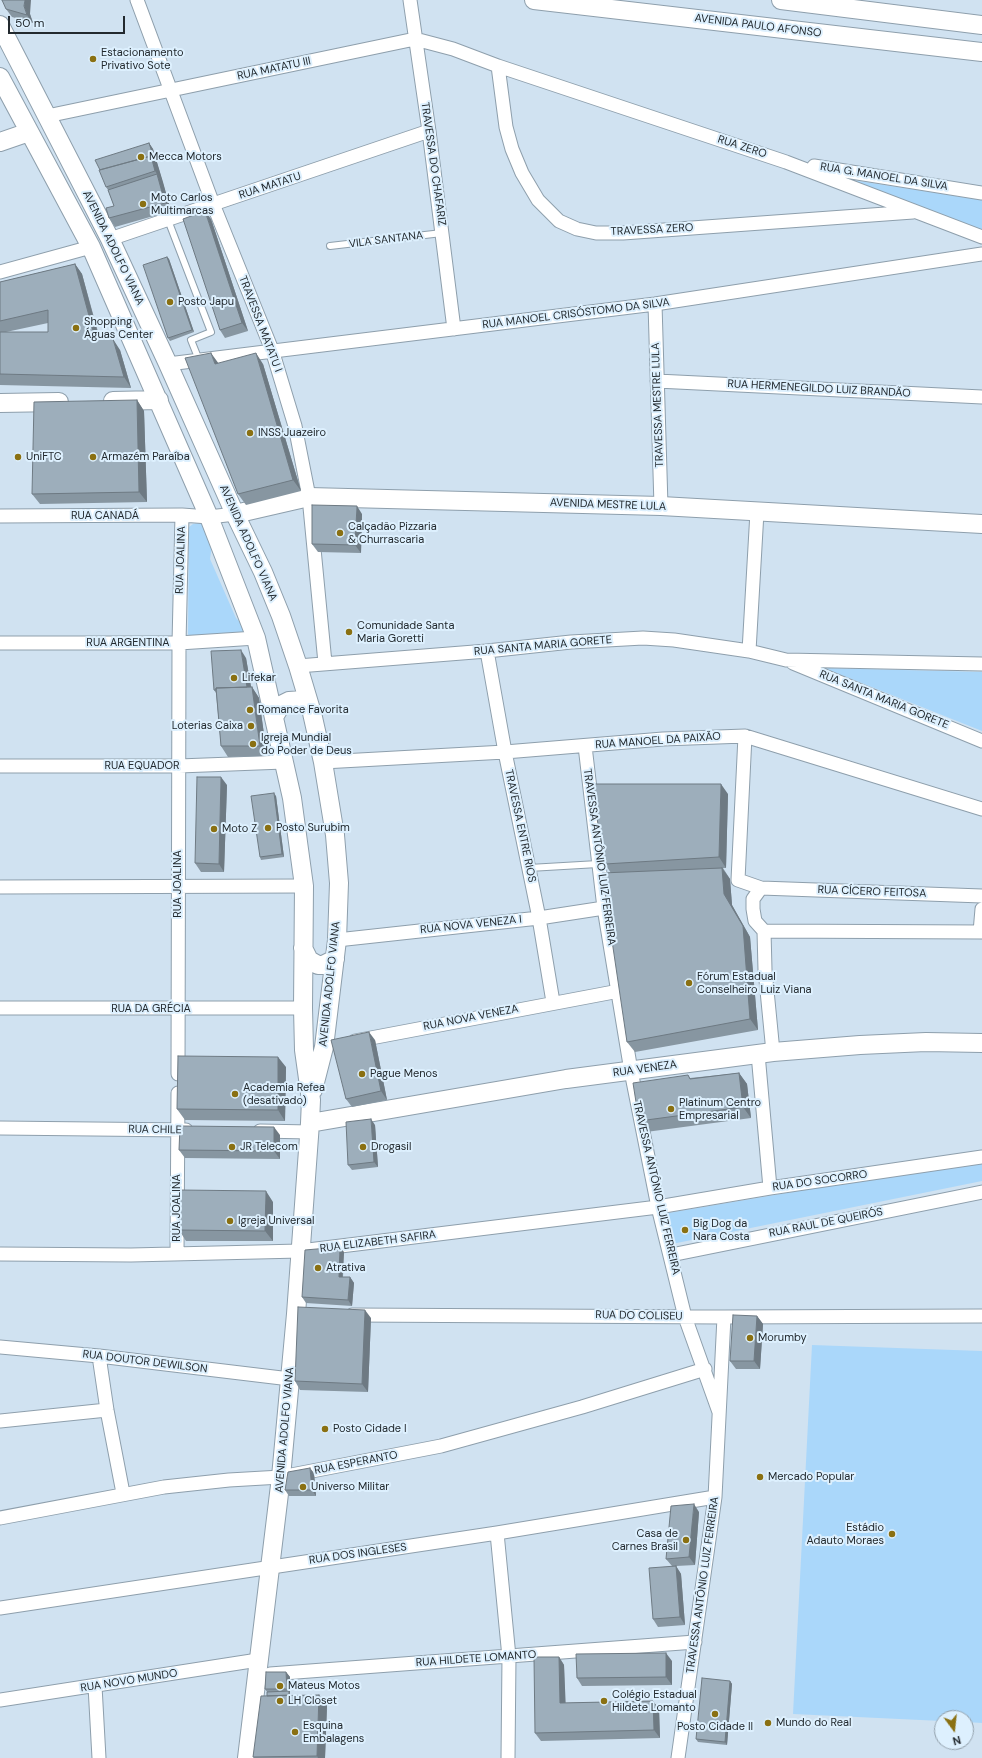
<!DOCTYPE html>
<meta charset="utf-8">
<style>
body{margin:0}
#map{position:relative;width:982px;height:1758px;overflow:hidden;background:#d0e2f1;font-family:"DM Sans",sans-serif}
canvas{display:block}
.north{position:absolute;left:934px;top:1710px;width:40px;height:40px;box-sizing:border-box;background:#ddf0fe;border:1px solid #92a0ab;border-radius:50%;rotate:165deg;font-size:11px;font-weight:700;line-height:16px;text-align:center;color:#22292e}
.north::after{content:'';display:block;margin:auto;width:14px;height:18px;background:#8a7012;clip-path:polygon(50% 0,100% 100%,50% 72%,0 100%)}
.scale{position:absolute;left:8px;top:16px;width:117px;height:18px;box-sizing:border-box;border:2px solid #22292e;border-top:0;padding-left:5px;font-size:12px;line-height:14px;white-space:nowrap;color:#22292e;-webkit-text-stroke:3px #ddf0fe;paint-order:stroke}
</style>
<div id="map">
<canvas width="982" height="1758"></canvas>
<div class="north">N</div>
<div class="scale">50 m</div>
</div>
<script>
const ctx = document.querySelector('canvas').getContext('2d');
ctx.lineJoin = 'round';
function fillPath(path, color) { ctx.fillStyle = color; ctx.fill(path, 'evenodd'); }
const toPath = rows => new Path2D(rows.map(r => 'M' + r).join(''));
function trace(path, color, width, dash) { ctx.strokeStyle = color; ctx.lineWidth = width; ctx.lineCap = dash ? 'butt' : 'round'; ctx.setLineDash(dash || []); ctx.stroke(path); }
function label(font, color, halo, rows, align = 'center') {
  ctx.font = font + ' "DM Sans",sans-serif'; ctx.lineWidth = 4; ctx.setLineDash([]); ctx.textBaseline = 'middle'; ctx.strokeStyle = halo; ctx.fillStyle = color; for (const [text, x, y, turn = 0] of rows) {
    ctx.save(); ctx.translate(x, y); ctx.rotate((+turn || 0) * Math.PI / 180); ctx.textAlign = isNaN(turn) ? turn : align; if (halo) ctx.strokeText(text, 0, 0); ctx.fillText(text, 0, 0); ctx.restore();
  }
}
const green = toPath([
 [845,179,982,200,982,232],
 [201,523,204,526,212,545,210,559,236,618,244,626,246,636,190,638,188,634,189,527,193,524],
 [824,668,982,672,982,731],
 [982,1160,982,1181,662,1246,656,1215],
 [812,1345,982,1351,982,1723,966,1722,966,1718,942,1718,942,1721,793,1714]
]);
const lane = toPath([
 [168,220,211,332,191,340,199,360],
 [330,246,442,233],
 [529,868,598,864]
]);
const street = toPath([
 [137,0,213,204,272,350,295,426,309,497,325,663],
 [410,0,429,131,454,329],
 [498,66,506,127,512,149,522,173,538,200,559,221,577,229,596,233,623,233,913,212],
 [47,116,415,39,453,49,498,66,786,162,982,237],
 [814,166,982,193],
 [110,239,429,131],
 [0,272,91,247],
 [655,304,661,506],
 [168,364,655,304,982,254],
 [657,381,982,397],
 [0,516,182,515,209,517,235,514],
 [0,643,179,643,256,638],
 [487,651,505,752,539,918,553,1002],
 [749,651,757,512],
 [793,663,982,741],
 [298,666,487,651,571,642,643,638,674,640,749,651,786,660,982,664],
 [745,736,738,880,761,888,982,896],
 [585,746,604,908,631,1071,658,1207,685,1317,719,1412],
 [323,762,505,752,663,739,745,736,982,809],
 [0,766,179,766,284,762],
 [0,887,304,886],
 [761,888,753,899,753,909,755,921,764,931,765,970,773,1052],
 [764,931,982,932],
 [980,932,982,909],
 [337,940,539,918,604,908],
 [0,1008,303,1008],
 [355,1041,619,991],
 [758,1054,770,1188],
 [178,1074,179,643,182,515],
 [0,1128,186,1130],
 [260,1131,310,1132],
 [177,1253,178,1093],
 [0,1254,131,1255,300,1251,658,1207,770,1188,982,1157],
 [671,1255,982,1192],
 [352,1315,724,1317,982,1316],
 [0,1347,99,1356,290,1379],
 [99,1356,107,1410,123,1493],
 [0,1421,107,1410],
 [0,1518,164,1487,229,1480,281,1477,441,1446,582,1407,705,1369],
 [497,1533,509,1657,508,1758],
 [0,1608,497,1533,715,1497],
 [270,1674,695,1642],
 [95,1686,99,1758],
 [0,1700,258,1660],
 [678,1758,715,1497,724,1317]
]);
const secondary = toPath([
 [534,0,982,52],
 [781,0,982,25],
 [0,25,110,239,168,364,235,514,263,572,281,616,298,666,312,713,323,762,335,835,339,883,337,940,324,1047,313,1090],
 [0,77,91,247,209,517,256,638,292,798,304,886,303,1008,304,1050,311,1100,310,1123,296,1314,281,1477,247,1758],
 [0,142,29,132],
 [113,401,159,400],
 [0,403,59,402],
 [235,514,309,497,661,506,982,524],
 [274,717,281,705,289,701,304,700,310,707],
 [303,948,309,960,318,965,323,965,335,959],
 [310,1123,566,1079,773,1052,860,1045,926,1042,982,1043]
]);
const wall = toPath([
 [6,9,30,14,33,23,12,17],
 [149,143,153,149,171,211,115,227,109,218,114,206,108,190,106,187],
 [211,219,248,331,225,338,220,330],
 [167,257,169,259,194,332,170,341,168,338],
 [75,264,82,274,100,339,120,350,131,388,0,385,0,282],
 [48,323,48,332,6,332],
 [218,363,263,364,301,491,246,505,238,494],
 [137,400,144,411,147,502,40,504,32,494],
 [362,514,361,553,318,552,312,544],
 [246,658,251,687,252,687,259,698,267,756,228,757,221,746,216,693,214,690],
 [227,785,224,872,201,872,195,863],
 [728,794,726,868,723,868,730,879,732,905,750,937,758,1030,635,1052,627,1042,611,873,605,864],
 [276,796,284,857,261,860,260,857],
 [375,1040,387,1100,352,1107,346,1099],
 [286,1067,285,1121,185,1120,177,1109],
 [739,1073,747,1084,751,1118,646,1132,639,1121,688,1075,690,1078],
 [375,1125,378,1167,352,1170,348,1165],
 [280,1135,280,1159,185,1158,179,1150],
 [273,1202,273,1241,186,1241,179,1230],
 [344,1252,343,1277,350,1277,354,1283,352,1306,306,1303,302,1297],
 [757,1316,763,1324,760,1369,736,1369,730,1361],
 [371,1318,368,1392,300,1390,295,1381],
 [314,1473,316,1496,289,1496,285,1490],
 [699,1512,695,1565,676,1566,681,1574,685,1625,658,1627,653,1619,672,1566,666,1559],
 [559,1657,564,1665,565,1703,653,1701,659,1709,660,1738,541,1741,535,1733],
 [672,1661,672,1685,582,1686,577,1678],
 [286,1672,290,1677,290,1695,319,1695,327,1706,325,1758,254,1758,253,1757,267,1696,267,1692,265,1689],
 [730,1681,732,1684,727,1745,698,1742,696,1739]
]);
const shadedWall = toPath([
 [25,0,31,0,30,14,33,23,27,15,24,6],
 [149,143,153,149,163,182,155,171,151,156],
 [157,174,163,182,171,211,165,203],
 [205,211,211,219,248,331,242,323],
 [167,257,169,259,194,332,192,330],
 [75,264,82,274,102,349,95,338],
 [113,339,120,350,131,388,124,377],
 [211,353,219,364,215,364],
 [256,353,263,364,301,491,293,480],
 [137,400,144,411,147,502,139,492],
 [357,506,362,514,361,553,355,545],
 [241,650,246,658,253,698,247,690],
 [252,687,259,698,267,756,260,746],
 [221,777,227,785,224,872,219,864],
 [721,784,728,794,726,868,719,857],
 [274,793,276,796,284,857,282,854],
 [722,868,730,879,732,905,750,937,758,1030,750,1019,724,894],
 [369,1032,375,1040,387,1100,381,1091],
 [278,1057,286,1067,285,1121,278,1110],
 [739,1073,747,1084,751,1118,743,1107],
 [371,1119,375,1125,378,1167,374,1162],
 [274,1127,280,1135,280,1159,274,1151],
 [266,1191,273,1202,273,1241,265,1231],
 [340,1247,344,1252,342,1282,339,1277],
 [350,1277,354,1283,352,1306,348,1300],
 [365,1310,371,1318,368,1392,362,1384],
 [757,1316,763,1324,760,1369,754,1361],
 [310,1468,314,1473,316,1496,312,1490],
 [694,1504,699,1512,695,1565,689,1557],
 [676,1566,681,1574,685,1625,680,1617],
 [666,1653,672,1661,672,1685,666,1677],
 [559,1657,564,1665,566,1711,560,1703],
 [286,1672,290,1677,290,1694,287,1689],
 [730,1681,732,1684,727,1745,725,1742],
 [319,1695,327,1706,325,1758,318,1758,317,1756],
 [653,1701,659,1709,660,1738,654,1730]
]);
const building = toPath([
 [2,0,25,0,24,6,27,15,6,9,2,0],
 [149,143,155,161,151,156,100,170,95,160,149,143],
 [151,156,155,171,106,187,99,170,151,156],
 [157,174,165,203,109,218,106,208,114,206,108,190,157,174],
 [205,211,242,323,220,330,183,219,205,211],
 [167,257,192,330,168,338,143,265,167,257],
 [75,264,95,338,113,339,124,377,0,374,0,332,48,332,48,310,0,321,0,282,75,264],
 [211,353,215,364,256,353,293,480,238,494,185,358,211,353],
 [137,400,139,492,32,494,34,402,137,400],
 [312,505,357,506,355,545,312,544,312,505],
 [241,650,247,687,216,688,216,690,214,690,211,651,241,650],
 [252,687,260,746,221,746,216,688,252,687],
 [197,777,221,777,219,864,195,863,197,777],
 [591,784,721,784,719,857,605,864,591,784],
 [274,793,282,854,260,857,251,796,274,793],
 [722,868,724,894,743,926,750,1019,627,1042,602,873,722,868],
 [369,1032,381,1091,346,1099,331,1040,369,1032],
 [178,1056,278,1057,278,1110,177,1109,178,1056],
 [739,1073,743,1107,639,1121,633,1083,688,1075,690,1079,739,1073],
 [371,1119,374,1162,348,1165,346,1122,371,1119],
 [180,1126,274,1127,274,1151,179,1150,180,1126],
 [179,1190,266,1191,265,1231,179,1230,179,1190],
 [340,1247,339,1277,350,1277,348,1300,302,1297,305,1250,340,1247],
 [298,1307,365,1310,362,1384,295,1381,298,1307],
 [733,1315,757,1316,754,1361,730,1361,733,1315],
 [310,1468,312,1490,285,1490,288,1472,310,1468],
 [694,1504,689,1557,666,1559,671,1506,694,1504],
 [676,1566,680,1617,653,1619,649,1568,676,1566],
 [666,1653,666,1677,577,1678,576,1654,666,1653],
 [534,1657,559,1657,560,1703,653,1701,654,1730,535,1733,534,1657],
 [266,1672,286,1672,287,1689,265,1689,266,1672],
 [702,1678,730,1681,725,1742,696,1739,702,1678],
 [289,1691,289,1695,267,1696,267,1692,289,1691],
 [319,1695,317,1756,253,1757,261,1696,319,1695]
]);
const markers = [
 [93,59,4,"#8a7012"],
 [141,157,4,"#8a7012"],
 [143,204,4,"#8a7012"],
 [170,302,4,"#8a7012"],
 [76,328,4,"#8a7012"],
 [250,433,4,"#8a7012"],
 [18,457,4,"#8a7012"],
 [93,457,4,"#8a7012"],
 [340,533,4,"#8a7012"],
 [349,632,4,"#8a7012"],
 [234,678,4,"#8a7012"],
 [250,710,4,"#8a7012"],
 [251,726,4,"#8a7012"],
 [253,744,4,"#8a7012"],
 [268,828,4,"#8a7012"],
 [214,829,4,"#8a7012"],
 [689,983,4,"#8a7012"],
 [362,1074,4,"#8a7012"],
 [235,1094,4,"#8a7012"],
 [671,1109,4,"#8a7012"],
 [232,1147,4,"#8a7012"],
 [363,1147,4,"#8a7012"],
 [230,1221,4,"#8a7012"],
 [685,1230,4,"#8a7012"],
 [318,1268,4,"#8a7012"],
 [750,1338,4,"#8a7012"],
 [325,1429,4,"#8a7012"],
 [760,1477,4,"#8a7012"],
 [303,1487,4,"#8a7012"],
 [892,1534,4,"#8a7012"],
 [686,1540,4,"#8a7012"],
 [280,1686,4,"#8a7012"],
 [280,1701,4,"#8a7012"],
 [604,1701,4,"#8a7012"],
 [715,1714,4,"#8a7012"],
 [768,1723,4,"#8a7012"],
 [295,1732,4,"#8a7012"]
];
const streetNames = [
 ["AVENIDA PAULO AFONSO",758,26,7],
 ["RUA MATATU III",274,69,-12],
 ["RUA ZERO",742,147,18],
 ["TRAVESSA DO CHAFARIZ",433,164,82],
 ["RUA G. MANOEL DA SILVA",884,177,9],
 ["RUA MATATU",270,186,-18],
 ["TRAVESSA ZERO",652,230,-3],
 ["VILA SANTANA",386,240,-7],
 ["AVENIDA ADOLFO VIANA",113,248,64],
 ["RUA MANOEL CRISÓSTOMO DA SILVA",576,314,-7],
 ["TRAVESSA MATATU I",260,324,69],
 ["RUA HERMENEGILDO LUIZ BRANDÃO",819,389,3],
 ["TRAVESSA MESTRE LULA",658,405,-92],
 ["AVENIDA MESTRE LULA",608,505,2],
 ["RUA CANADÁ",105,516],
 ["AVENIDA ADOLFO VIANA",248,543,66],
 ["RUA JOALINA",181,560,-88],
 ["RUA ARGENTINA",128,643],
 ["RUA SANTA MARIA GORETE",543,646,-5],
 ["RUA SANTA MARIA GORETE",884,700,22],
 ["RUA MANOEL DA PAIXÃO",658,741,-4],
 ["RUA EQUADOR",142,766],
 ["TRAVESSA ENTRE RIOS",520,826,78],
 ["TRAVESSA ANTÔNIO LUIZ FERREIRA",599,857,82],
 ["RUA JOALINA",178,884,-90],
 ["RUA CÍCERO FEITOSA",872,892,2],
 ["RUA NOVA VENEZA I",471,925,-6],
 ["AVENIDA ADOLFO VIANA",330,984,-84],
 ["RUA DA GRÉCIA",151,1009],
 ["RUA NOVA VENEZA",471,1018,-11],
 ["RUA VENEZA",645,1069,-8],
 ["RUA CHILE",155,1130,1],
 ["RUA DO SOCORRO",820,1181,-8],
 ["TRAVESSA ANTÔNIO LUIZ FERREIRA",656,1188,77],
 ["RUA JOALINA",177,1208,-90],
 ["RUA RAUL DE QUEIRÓS",826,1223,-11],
 ["RUA ELIZABETH SAFIRA",378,1242,-7],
 ["RUA DO COLISEU",639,1316,1],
 ["RUA DOUTOR DEWILSON",145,1362,7],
 ["AVENIDA ADOLFO VIANA",285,1430,-85],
 ["RUA ESPERANTO",356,1463,-11],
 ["RUA DOS INGLESES",358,1554,-8],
 ["TRAVESSA ANTÔNIO LUIZ FERREIRA",703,1585,-82],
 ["RUA HILDETE LOMANTO",476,1659,-4],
 ["RUA NOVO MUNDO",129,1681,-9]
];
const poiNames = [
 ["Estacionamento",101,53],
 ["Privativo Sote",101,66],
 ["Mecca Motors",149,157],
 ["Moto Carlos",151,198],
 ["Multimarcas",151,211],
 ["Posto Japu",178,302],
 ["Shopping",84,322],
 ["Águas Center",84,335],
 ["INSS Juazeiro",258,433],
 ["UniFTC",26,457],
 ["Armazém Paraíba",101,457],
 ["Calçadão Pizzaria",348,527],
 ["& Churrascaria",348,540],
 ["Comunidade Santa",357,626],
 ["Maria Goretti",357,639],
 ["Lifekar",242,678],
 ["Romance Favorita",258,710],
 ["Loterias Caixa",243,726,"right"],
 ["Igreja Mundial",261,738],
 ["do Poder de Deus",261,751],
 ["Posto Surubim",276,828],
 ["Moto Z",222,829],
 ["Fórum Estadual",697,977],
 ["Conselheiro Luiz Viana",697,990],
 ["Pague Menos",370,1074],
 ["Academia Refea",243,1088],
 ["(desativado)",243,1101],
 ["Platinum Centro",679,1103],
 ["Empresarial",679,1116],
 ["JR Telecom",240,1147],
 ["Drogasil",371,1147],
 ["Igreja Universal",238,1221],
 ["Big Dog da",693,1224],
 ["Nara Costa",693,1237],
 ["Atrativa",326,1268],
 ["Morumby",758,1338],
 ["Posto Cidade I",333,1429],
 ["Mercado Popular",768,1477],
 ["Universo Militar",311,1487],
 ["Estádio",884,1528,"right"],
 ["Adauto Moraes",884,1541,"right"],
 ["Casa de",678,1534,"right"],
 ["Carnes Brasil",678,1547,"right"],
 ["Mateus Motos",288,1686],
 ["Colégio Estadual",612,1695],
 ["Hildete Lomanto",612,1708],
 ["LH Closet",288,1701],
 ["Mundo do Real",776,1723],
 ["Esquina",303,1726],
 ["Embalagens",303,1739],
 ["Posto Cidade II",715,1727,"center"]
];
fillPath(green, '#aad7fa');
trace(lane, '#8e9fac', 8);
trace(street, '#8e9fac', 15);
trace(secondary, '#8e9fac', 20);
trace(lane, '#fff', 6);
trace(street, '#fff', 13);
trace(secondary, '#fff', 18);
fillPath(wall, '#8796a1');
fillPath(shadedWall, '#6e7a83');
fillPath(building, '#9daebb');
trace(building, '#6e7a83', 1);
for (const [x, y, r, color] of markers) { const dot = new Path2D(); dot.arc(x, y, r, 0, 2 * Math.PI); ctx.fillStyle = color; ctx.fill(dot); trace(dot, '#ddf0fe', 1.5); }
label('11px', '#22292e', '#ddf0fe', streetNames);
label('11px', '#22292e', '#ddf0fe', poiNames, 'left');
</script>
